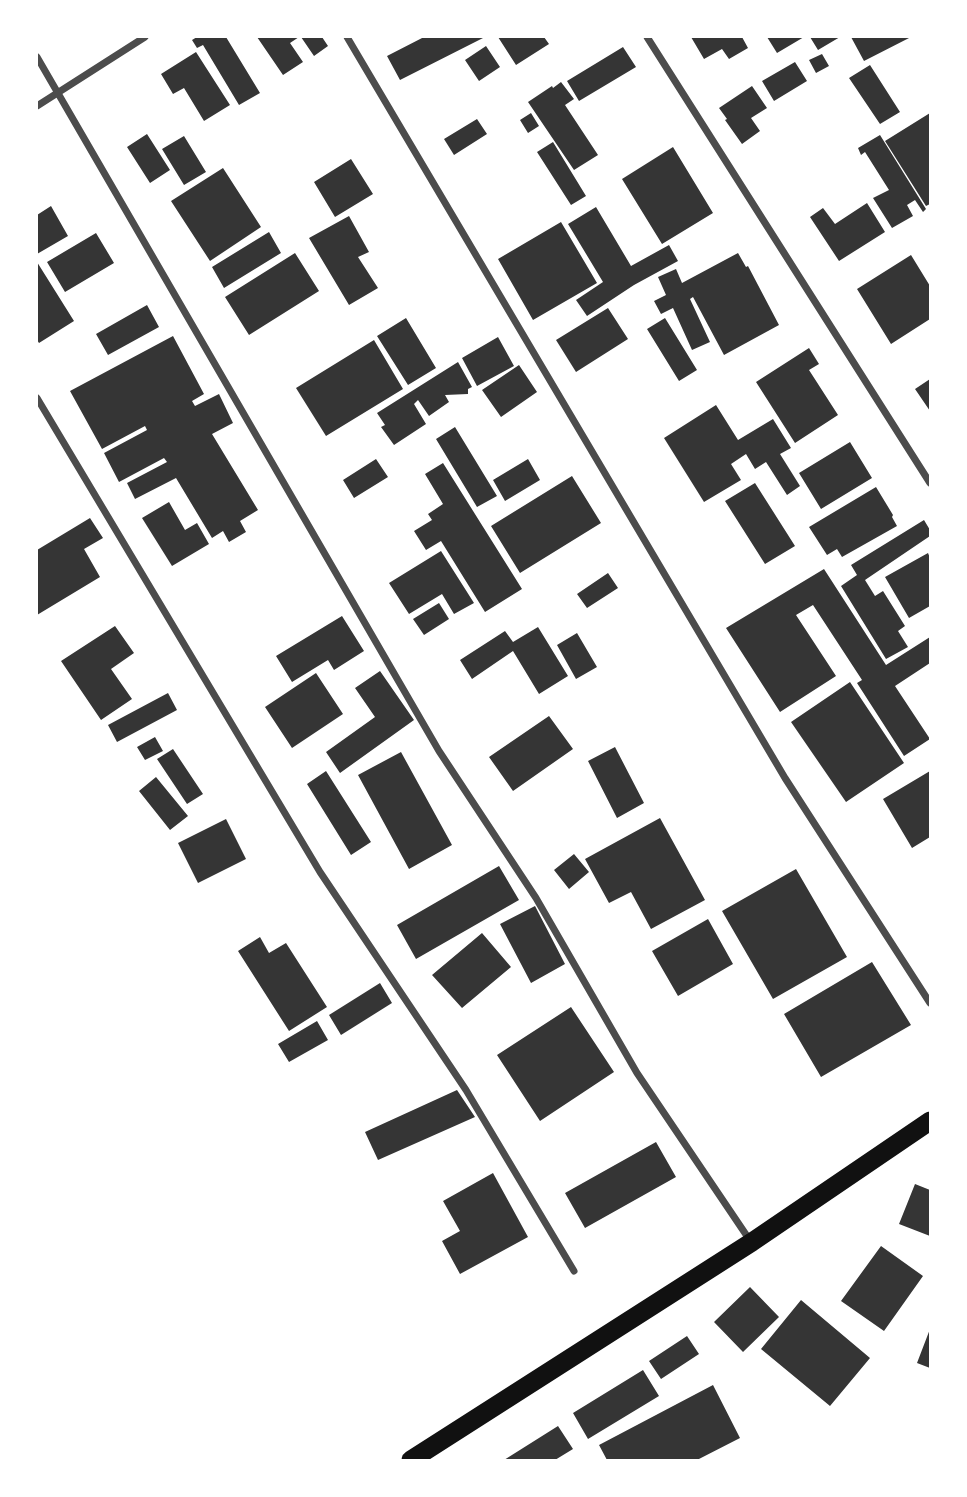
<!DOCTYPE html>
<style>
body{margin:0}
#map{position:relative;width:967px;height:1497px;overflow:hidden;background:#fff;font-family:Cabin,sans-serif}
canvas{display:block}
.frame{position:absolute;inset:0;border:38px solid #fff;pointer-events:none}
</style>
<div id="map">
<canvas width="967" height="1497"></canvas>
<div class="frame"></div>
</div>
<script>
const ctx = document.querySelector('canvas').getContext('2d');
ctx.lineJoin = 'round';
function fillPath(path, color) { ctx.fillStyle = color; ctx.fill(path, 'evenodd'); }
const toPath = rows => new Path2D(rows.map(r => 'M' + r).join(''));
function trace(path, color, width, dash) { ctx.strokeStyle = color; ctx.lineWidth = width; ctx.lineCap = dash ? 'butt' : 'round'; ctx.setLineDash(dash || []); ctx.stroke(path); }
const building = toPath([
 [197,37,226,37,260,93,239,105,203,45,197,48,192,40],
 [257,37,299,37,290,43,303,62,283,75],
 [301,37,322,37,328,46,314,56],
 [424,37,485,37,400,80,387,56],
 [498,37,544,37,549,44,516,65],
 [691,37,742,37,748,48,729,59,722,49,704,59],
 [767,37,804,37,777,53],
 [810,37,840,37,818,50],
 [851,37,911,37,864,61],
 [486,46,500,67,479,81,465,60],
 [623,47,636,67,579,101,567,81],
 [196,52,230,105,204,121,184,88,173,94,161,74],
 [822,54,829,66,816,73,809,60],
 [795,62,807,81,774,101,762,81],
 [870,65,900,112,880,124,849,78],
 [561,82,574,99,565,105,598,155,574,170,528,102,552,86,553,88],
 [752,86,767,108,751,118,760,131,742,144,725,120,727,119,719,108],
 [531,113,539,126,528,133,520,120],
 [930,113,930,204,926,206,885,141],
 [477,119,487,134,454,155,444,139],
 [147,134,170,170,150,183,127,147],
 [880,135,926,209,923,212,915,200,907,205,913,216,892,228,873,198,889,190,865,152,861,155,858,148],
 [184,136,206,172,184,185,162,149],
 [553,142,586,196,571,205,537,152],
 [673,147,713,213,662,244,622,179],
 [351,159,373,194,335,217,314,182],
 [223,168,261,227,210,261,171,201],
 [867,203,885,232,839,261,810,217,823,208,835,224],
 [51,206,68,236,37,254,37,215],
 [596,207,631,266,669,245,678,261,634,285,587,316,576,300,603,282,568,224],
 [349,216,369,252,358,257,378,288,349,305,309,238],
 [561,222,597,283,533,320,498,259],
 [269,232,281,253,224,288,212,267],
 [96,233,114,263,65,292,47,262],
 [295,253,319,291,249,335,225,297],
 [738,253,746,267,748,266,779,325,724,355,693,297,690,299,710,342,692,350,673,308,661,314,654,301,666,295,658,277,676,269,682,283],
 [911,255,930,286,930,319,891,344,857,289],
 [37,262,74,321,39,343,37,340],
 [147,305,159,327,108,355,96,334],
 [608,308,628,339,576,372,556,340],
 [406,318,436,368,408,385,377,336],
 [665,318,697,370,679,381,647,329],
 [173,336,204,394,192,401,195,406,219,394,233,423,212,434,258,510,240,521,246,532,229,542,223,531,212,538,176,478,135,499,127,483,167,462,164,458,119,482,104,453,147,430,145,426,102,449,70,391],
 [498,337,514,366,477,386,462,358],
 [374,340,403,389,326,436,296,388],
 [809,348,819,364,809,370,838,415,795,443,756,382],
 [458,362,472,387,468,389,468,394,445,395,449,402,429,416,418,400,414,404,426,424,394,445,381,427,385,425,377,413],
 [519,365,537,392,501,417,482,390],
 [930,379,930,411,915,389],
 [716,405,738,440,773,419,791,448,780,454,800,486,787,495,766,462,755,469,746,454,731,464,741,480,704,502,664,438],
 [455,427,497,496,477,507,436,439],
 [850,442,872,478,821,509,799,473],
 [376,459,388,477,354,498,343,480],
 [528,459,540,480,505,501,493,480],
 [443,463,522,589,485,612,441,541,426,550,414,531,432,520,428,514,443,504,425,474],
 [572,476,601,523,520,573,491,526],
 [755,483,795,546,765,564,725,501],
 [876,487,893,515,892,517,897,526,842,557,837,549,827,555,809,527],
 [169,502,185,530,197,523,209,544,172,566,142,518],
 [90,518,103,538,84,549,100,577,37,615,37,550],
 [924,520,930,530,930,536,865,580,875,596,883,591,905,626,898,631,908,647,886,659,841,586,857,575,851,565],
 [441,551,474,603,454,614,442,594,409,614,389,583],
 [928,553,930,558,930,606,909,618,885,577],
 [824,569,886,665,930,637,930,663,895,686,930,739,904,756,857,683,862,680,813,605,796,615,836,676,780,712,726,628],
 [608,573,618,588,587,608,577,594],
 [439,603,449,619,424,635,413,619],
 [342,616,364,651,334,670,328,660,292,682,276,656],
 [115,626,134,653,111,669,132,699,101,720,61,661],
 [538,627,568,676,539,694,513,651,472,679,460,660,505,631,513,642],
 [577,633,597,667,576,679,557,645],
 [380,671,414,720,340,773,326,752,375,717,355,688],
 [316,673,343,714,292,748,265,707],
 [850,682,904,763,846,802,791,722],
 [168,693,177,710,117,742,108,725],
 [549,716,573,749,513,791,489,757],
 [155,737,163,751,145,760,137,747],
 [615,747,644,803,617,818,588,761],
 [173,749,203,794,187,804,157,759],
 [401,752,452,845,409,869,358,775],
 [326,771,371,842,351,855,307,784],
 [930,771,930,837,912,848,883,799],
 [156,777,188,816,170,830,139,791],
 [660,818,705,900,651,929,631,892,609,903,585,859],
 [226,819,246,859,198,883,178,843],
 [574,854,589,872,569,889,554,870],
 [499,866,519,900,416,959,397,925],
 [796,869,847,957,773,999,722,911],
 [535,906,565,964,531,983,500,924],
 [708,919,733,964,678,996,652,951],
 [482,933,511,967,462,1008,432,975],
 [260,937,269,953,286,943,327,1007,289,1031,238,951],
 [872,962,911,1025,821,1077,784,1014],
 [380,983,392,1003,341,1035,329,1015],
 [571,1007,614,1072,540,1121,497,1055],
 [317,1021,328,1040,289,1062,278,1044],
 [457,1090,475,1117,378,1160,365,1132],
 [656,1142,676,1177,585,1228,565,1193],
 [493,1173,528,1237,460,1274,442,1241,460,1231,443,1201],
 [915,1184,930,1190,930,1236,899,1224],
 [881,1246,923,1276,884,1331,841,1301],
 [750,1287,779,1317,743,1352,714,1322],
 [801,1300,870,1358,830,1406,761,1349],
 [930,1329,930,1368,917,1363],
 [687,1336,699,1354,661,1379,649,1361],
 [643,1370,659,1396,588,1439,573,1413],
 [713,1385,740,1438,697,1460,607,1460,599,1445],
 [558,1426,573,1449,555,1460,504,1460]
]);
const minor = toPath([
 [347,37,785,778,930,1003],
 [647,37,930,483],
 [37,57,439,751,536,898,637,1073,751,1242],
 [37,106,145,37],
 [37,398,320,872,466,1090,574,1271]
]);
const trunk = toPath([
 [411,1460,752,1242,930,1121]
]);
fillPath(building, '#353535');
trace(minor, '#4c4c4c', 7);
trace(trunk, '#111', 19);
</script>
